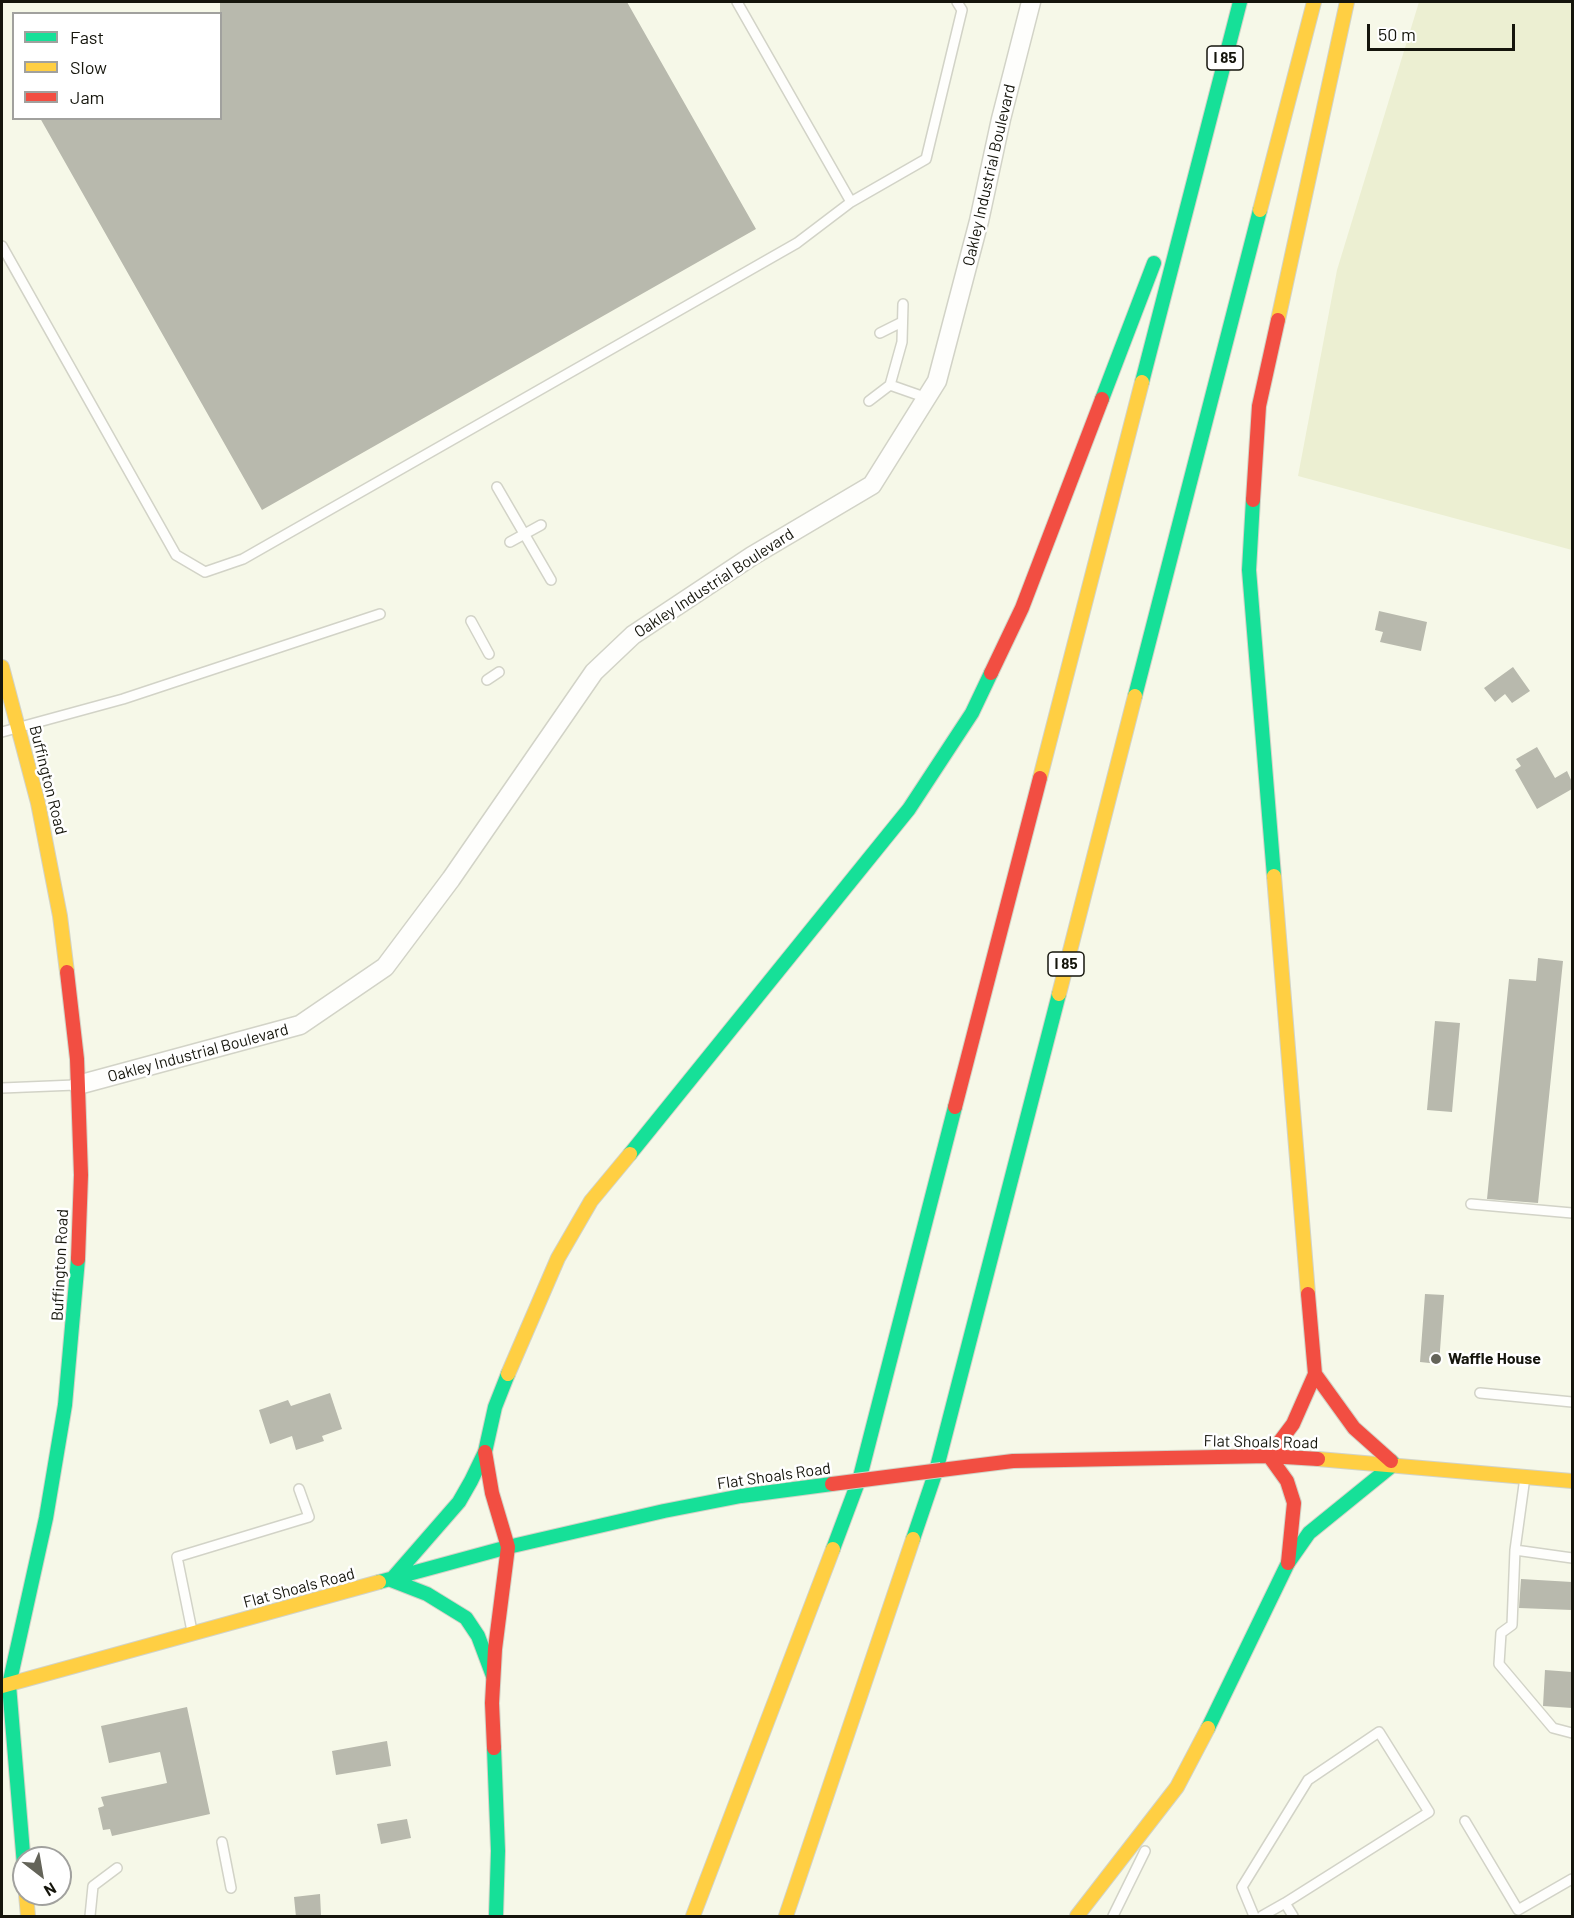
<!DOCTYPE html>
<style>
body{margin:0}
#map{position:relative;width:1574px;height:1918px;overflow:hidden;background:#f6f8e8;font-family:Barlow,sans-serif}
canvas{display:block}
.frame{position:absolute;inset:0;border:3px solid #15150c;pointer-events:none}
.legend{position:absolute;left:12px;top:12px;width:210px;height:108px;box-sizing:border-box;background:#fff;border:2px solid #a1a19e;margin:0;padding:8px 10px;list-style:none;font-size:18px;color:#15150c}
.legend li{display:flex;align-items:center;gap:12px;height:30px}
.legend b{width:30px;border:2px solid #a1a19e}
.north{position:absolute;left:12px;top:1846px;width:60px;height:60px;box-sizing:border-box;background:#fff;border:2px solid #a1a19e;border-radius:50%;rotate:149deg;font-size:16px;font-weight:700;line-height:24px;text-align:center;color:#15150c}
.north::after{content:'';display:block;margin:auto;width:21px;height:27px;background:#646459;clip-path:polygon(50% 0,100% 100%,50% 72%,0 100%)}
.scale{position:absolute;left:1367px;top:24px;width:148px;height:27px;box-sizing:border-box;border:3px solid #15150c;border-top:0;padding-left:8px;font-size:18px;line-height:21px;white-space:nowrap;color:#15150c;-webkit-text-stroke:4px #fff;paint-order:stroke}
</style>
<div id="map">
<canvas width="1574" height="1918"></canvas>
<div class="frame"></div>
<ul class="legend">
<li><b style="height:8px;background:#16e098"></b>Fast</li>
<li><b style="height:8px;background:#ffcf43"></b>Slow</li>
<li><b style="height:8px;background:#f24e42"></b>Jam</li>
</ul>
<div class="north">N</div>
<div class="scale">50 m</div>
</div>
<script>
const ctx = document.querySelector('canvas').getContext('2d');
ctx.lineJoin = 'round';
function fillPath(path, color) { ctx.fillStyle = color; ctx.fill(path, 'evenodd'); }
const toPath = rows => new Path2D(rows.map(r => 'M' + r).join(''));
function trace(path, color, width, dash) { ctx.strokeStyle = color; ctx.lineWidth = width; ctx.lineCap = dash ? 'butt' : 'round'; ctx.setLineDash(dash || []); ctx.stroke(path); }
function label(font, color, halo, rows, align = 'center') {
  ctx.font = font + ' Barlow,sans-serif'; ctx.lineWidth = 5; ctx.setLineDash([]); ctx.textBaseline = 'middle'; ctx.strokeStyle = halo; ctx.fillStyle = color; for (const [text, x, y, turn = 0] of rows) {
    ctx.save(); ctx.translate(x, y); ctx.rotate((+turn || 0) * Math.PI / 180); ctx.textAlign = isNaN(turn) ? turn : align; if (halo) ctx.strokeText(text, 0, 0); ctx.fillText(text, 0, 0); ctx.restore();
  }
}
const green = toPath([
 [1419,2,1572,2,1572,550,1298,476,1337,270]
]);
const building = toPath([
 [220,2,627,2,756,229,262,510,40,118,220,118],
 [1379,611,1427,622,1421,651,1380,642,1383,632,1375,630],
 [1513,667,1530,691,1512,703,1505,694,1495,702,1484,688],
 [1537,747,1555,778,1567,771,1572,782,1572,789,1537,809,1515,770,1521,766,1516,759],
 [1538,958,1563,961,1538,1203,1487,1199,1509,979,1536,981],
 [1435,1021,1460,1023,1452,1112,1427,1110],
 [1425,1294,1444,1295,1439,1364,1420,1362],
 [330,1393,342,1429,322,1436,324,1441,296,1450,292,1436,270,1444,259,1410,288,1400,291,1406],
 [1521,1579,1572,1582,1572,1610,1519,1608],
 [1545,1670,1572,1672,1572,1708,1543,1706],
 [187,1707,210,1814,112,1836,110,1829,103,1830,98,1808,104,1806,101,1797,167,1783,160,1752,109,1763,101,1726],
 [387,1741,391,1766,336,1775,332,1751],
 [407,1819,411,1838,381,1844,377,1824],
 [320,1894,321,1915,296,1917,294,1897]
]);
const lane = toPath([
 [737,2,851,202],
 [2,246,176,555,205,572,243,559,797,243,851,202,926,159,962,10,957,2],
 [880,333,902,322],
 [890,385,927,398],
 [869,401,890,385,902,342,903,304],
 [497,487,551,580],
 [510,542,541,525],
 [471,621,489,654],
 [487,680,499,672],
 [2,732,123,699,380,614],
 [2,1088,75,1085],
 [1471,1204,1572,1213],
 [1480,1393,1572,1402],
 [1525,1477,1515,1550,1512,1625,1501,1633,1499,1664,1553,1728,1572,1733],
 [1515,1550,1572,1558],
 [192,1631,177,1557,309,1517,299,1489],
 [1465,1821,1518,1910,1572,1879],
 [222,1842,231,1888],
 [90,1916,93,1886,117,1868],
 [1113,1916,1145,1851],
 [1254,1916,1242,1887,1308,1780,1379,1732,1429,1812,1285,1903],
 [1262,1916,1285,1903,1293,1916]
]);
const street = toPath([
 [78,1085,300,1025,385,967,451,879,594,672,633,635,752,556,872,485,937,381,979,221,1001,119,1031,2]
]);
const fast = toPath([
 [1142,382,1240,2],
 [1102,399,1154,263],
 [1253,500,1249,570,1274,876],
 [1135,696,1260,210],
 [630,1154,909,809,972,713,991,673],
 [913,1539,936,1471,1059,994],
 [833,1549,860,1477,955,1107],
 [379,1582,508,1547,664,1511,741,1496,832,1484],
 [493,1676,478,1636,466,1618,427,1594,391,1580,459,1502,471,1481,485,1452,495,1407,508,1374],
 [1208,1728,1288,1563,1309,1533,1394,1464,1391,1461],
 [494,1748,498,1851,496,1916],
 [24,1865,9,1685,46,1518,65,1405,78,1259]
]);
const slow = toPath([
 [1260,210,1314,2],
 [1278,320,1347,2],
 [2,667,38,803,60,916,67,972],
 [1040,778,1142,382],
 [1274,876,1308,1294],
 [1059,994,1135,696],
 [508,1374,558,1258,591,1201,630,1154],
 [1318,1459,1572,1481],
 [2,1686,379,1582],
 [26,1894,28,1916],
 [693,1916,833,1549],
 [786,1916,913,1539],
 [1077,1916,1177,1787,1208,1728]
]);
const jam = toPath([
 [1253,500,1259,406,1278,320],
 [991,673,1022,608,1102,399],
 [67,972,77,1059,81,1175,78,1259],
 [955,1107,1040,778],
 [1315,1374,1354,1428,1391,1461],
 [485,1452,492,1493,508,1547,495,1649,492,1703,494,1748],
 [941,1470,1013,1461,1269,1456,1318,1459],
 [1288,1563,1294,1503,1287,1481,1269,1456,1293,1424,1315,1374,1308,1294]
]);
const jamBridge = toPath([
 [832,1484,941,1470]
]);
const markers = [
 [1436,1359,6,"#646459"]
];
const shields = [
 [1225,58,36],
 [1066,964,36]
];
const shieldNames = [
 ["I 85",1225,58],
 ["I 85",1066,964]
];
const streetNames = [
 ["Oakley Industrial Boulevard",989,175,-77],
 ["Oakley Industrial Boulevard",714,583,-33],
 ["Buffington Road",48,780,76],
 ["Oakley Industrial Boulevard",198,1053,-15],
 ["Buffington Road",60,1265,-87],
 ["Flat Shoals Road",1261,1442,1],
 ["Flat Shoals Road",774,1476,-8],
 ["Flat Shoals Road",299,1588,-15]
];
const poiNames = [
 ["Waffle House",1448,1359]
];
fillPath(green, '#ecefd2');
fillPath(building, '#b8b9ad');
trace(lane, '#d2d3c7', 12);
trace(street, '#d2d3c7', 21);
trace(fast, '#d2d3c7', 16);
trace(slow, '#d2d3c7', 16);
trace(jam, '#d2d3c7', 16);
trace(lane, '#fefefc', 9);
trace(street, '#fefefc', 18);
trace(fast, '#16e098', 14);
trace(slow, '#ffcf43', 14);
trace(jam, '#f24e42', 14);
trace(jamBridge, '#d2d3c7', 16, []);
trace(jamBridge, '#f24e42', 14);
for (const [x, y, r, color] of markers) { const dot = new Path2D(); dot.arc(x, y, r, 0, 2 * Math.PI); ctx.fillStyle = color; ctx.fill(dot); trace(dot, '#fff', 2); }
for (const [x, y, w] of shields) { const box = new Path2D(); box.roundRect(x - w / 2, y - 12, w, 24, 4.5); ctx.fillStyle = '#fff'; ctx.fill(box); trace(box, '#15150c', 1.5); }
label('bold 15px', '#15150c', null, shieldNames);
label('16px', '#15150c', '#fff', streetNames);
label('bold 16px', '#15150c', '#fff', poiNames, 'left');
</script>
